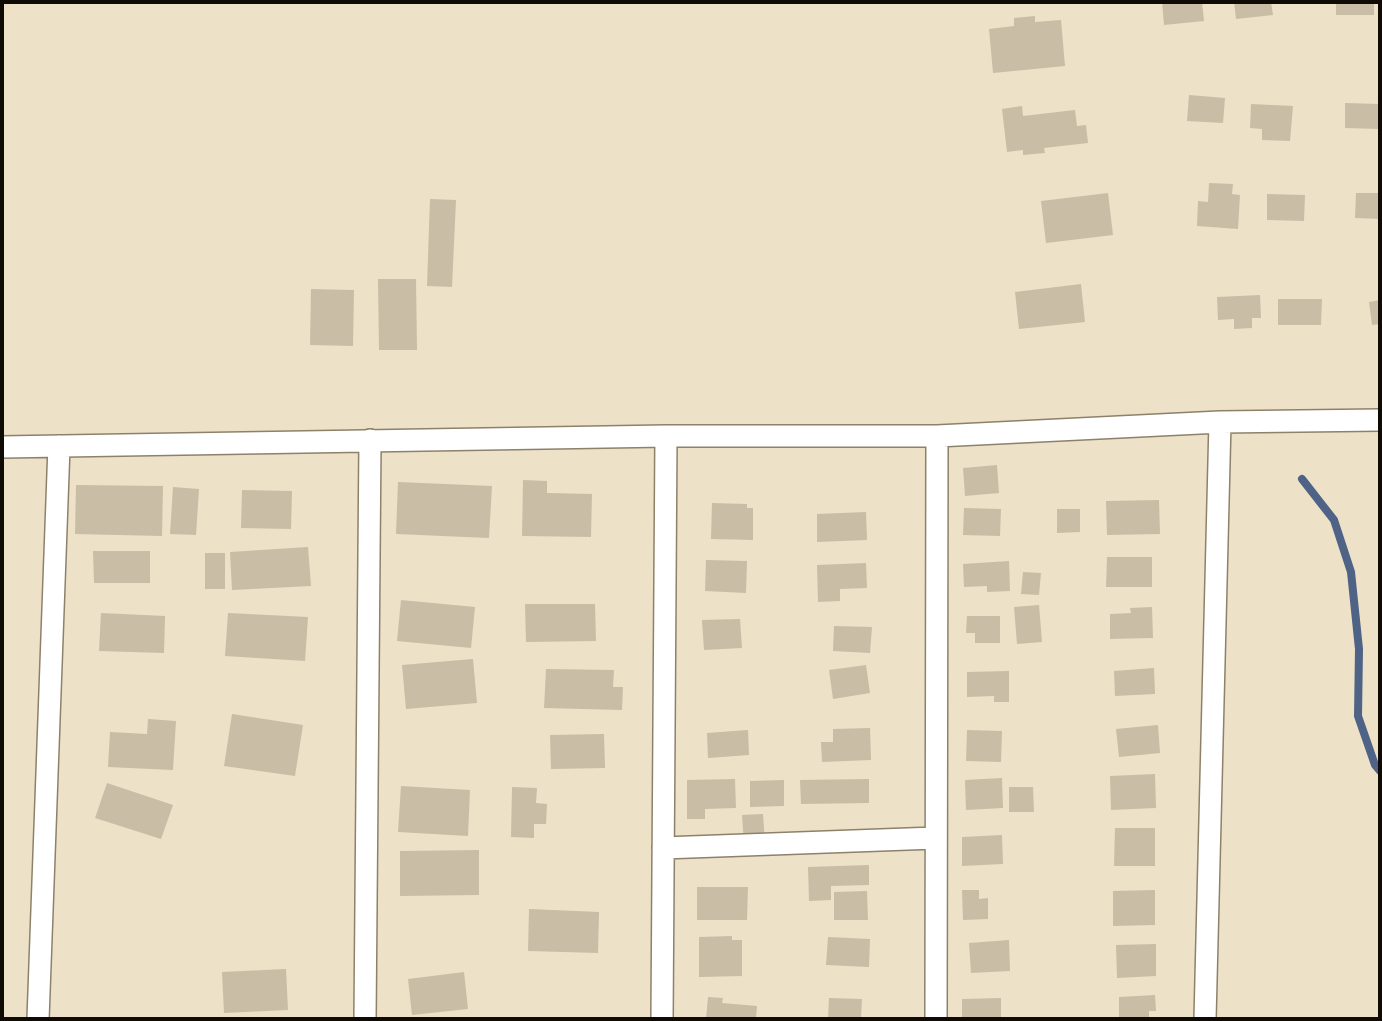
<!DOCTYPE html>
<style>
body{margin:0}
#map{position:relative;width:1382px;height:1021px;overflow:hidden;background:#ede1c8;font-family:"Archivo Narrow",sans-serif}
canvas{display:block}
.frame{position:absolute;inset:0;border:4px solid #0f0b04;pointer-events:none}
</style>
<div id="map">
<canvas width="1382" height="1021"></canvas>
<div class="frame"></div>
</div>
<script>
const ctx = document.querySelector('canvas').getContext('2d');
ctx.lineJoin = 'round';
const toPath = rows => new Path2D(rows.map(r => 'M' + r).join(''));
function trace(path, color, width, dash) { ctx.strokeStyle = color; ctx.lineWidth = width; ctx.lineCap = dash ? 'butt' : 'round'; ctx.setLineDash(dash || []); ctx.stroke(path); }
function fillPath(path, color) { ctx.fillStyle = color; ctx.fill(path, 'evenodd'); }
const stream = toPath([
 [1302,479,1334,520,1351,572,1359,649,1358,716,1375,765,1380,771]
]);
const building = toPath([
 [1162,2,1202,2,1204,21,1164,25],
 [1234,2,1271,2,1273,15,1236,19],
 [1336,2,1374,2,1374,15,1336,15],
 [1035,16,1035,22,1061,20,1065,66,993,73,989,29,1014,26,1014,18],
 [1189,95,1225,98,1223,123,1187,121],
 [1345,103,1380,104,1380,129,1345,128],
 [1251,104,1293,106,1290,141,1262,140,1262,129,1250,128],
 [1022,106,1023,116,1075,110,1077,126,1086,125,1088,143,1044,148,1045,153,1023,155,1023,150,1007,152,1002,109],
 [1209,183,1233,184,1232,194,1240,195,1238,229,1197,226,1198,201,1208,202],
 [1108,193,1113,235,1046,243,1041,201],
 [1356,193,1380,193,1380,219,1355,218],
 [1267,194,1305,195,1304,221,1267,220],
 [430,199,456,200,452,287,427,286],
 [378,279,416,279,417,350,379,350],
 [1081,284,1085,322,1019,329,1015,292],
 [311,289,354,290,353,346,310,345],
 [1260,295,1261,318,1252,318,1252,328,1234,329,1234,319,1218,320,1217,297],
 [1278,299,1322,299,1321,325,1278,325],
 [1380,300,1380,324,1372,325,1369,302],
 [997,465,999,493,965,496,963,468],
 [523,480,547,481,547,493,592,494,591,537,522,536],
 [398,482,492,486,489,538,396,534],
 [76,485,163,486,162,536,75,534],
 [173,487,199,489,196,535,170,534],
 [242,490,292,491,291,529,241,528],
 [1159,500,1160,534,1107,535,1106,501],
 [712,503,747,504,747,508,753,508,753,540,711,539],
 [964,508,1001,509,1000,536,963,535],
 [1057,509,1080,509,1080,532,1057,533],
 [866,512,867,540,817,542,817,514],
 [308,547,311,586,232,590,230,552],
 [93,551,150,551,150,583,94,583],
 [205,553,225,553,225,589,205,589],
 [1107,557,1152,557,1152,587,1106,587],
 [706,560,747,561,746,593,705,591],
 [1009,561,1010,591,987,592,987,586,964,587,963,564],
 [866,563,867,588,840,589,840,601,818,602,817,565],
 [1023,572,1041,573,1039,595,1021,594],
 [401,600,475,607,471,648,397,641],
 [525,604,595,604,596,641,526,642],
 [1039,605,1042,642,1017,644,1014,607],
 [1152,607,1153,638,1110,639,1110,614,1131,613,1130,608],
 [101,613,165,616,164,653,99,651],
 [228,613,308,617,305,661,225,656],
 [967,616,1000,616,1000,643,975,643,975,633,966,633],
 [740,619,742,648,704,650,702,620],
 [834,626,872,627,870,653,833,651],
 [473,659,477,703,406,709,402,665],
 [866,665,870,693,833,699,829,670],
 [1154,668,1155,694,1115,696,1114,671],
 [546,669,614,670,613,687,623,687,622,710,544,708],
 [1009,671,1009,702,994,702,994,696,967,697,967,672],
 [232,714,303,725,295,776,224,766],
 [148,719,176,721,173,770,108,767,110,732,147,734],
 [1158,725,1160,753,1119,757,1116,729],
 [870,728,871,760,822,762,821,742,833,742,833,729],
 [748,730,749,755,708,758,707,733],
 [967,730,1002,731,1001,762,966,761],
 [604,734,605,768,551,769,550,735],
 [1155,774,1156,808,1111,810,1110,776],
 [1002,778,1003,808,966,810,965,780],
 [735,779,736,808,705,809,705,819,687,819,687,780],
 [869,779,869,803,801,804,800,780],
 [784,780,784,806,750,807,750,781],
 [107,783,173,805,161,839,95,818],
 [401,786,470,790,468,836,398,832],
 [512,787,537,788,536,803,547,804,546,824,534,824,534,838,511,837],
 [1009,787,1033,787,1034,812,1009,812],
 [763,814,765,843,744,845,742,815],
 [1115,828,1155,828,1155,866,1114,866],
 [1002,835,1003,864,962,866,962,837],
 [479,850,479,895,400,896,400,851],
 [869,865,869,885,831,886,831,900,809,901,808,867],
 [697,887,748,887,747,920,697,920],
 [962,890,979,890,979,899,988,898,988,919,963,920],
 [1155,890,1155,925,1113,926,1113,891],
 [867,891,868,920,834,920,834,892],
 [529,909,599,912,598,953,528,951],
 [732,936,732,940,742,940,742,976,699,977,699,937],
 [828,937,870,939,869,967,826,965],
 [1009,940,1010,971,971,973,969,943],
 [1156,944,1156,976,1117,978,1116,945],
 [286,969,288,1010,224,1013,222,972],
 [464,972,468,1009,412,1015,408,979],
 [1155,995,1156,1011,1149,1011,1149,1019,1119,1019,1119,997],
 [708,997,723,998,722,1003,757,1006,756,1019,706,1019],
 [829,998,862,999,861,1019,828,1019],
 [1001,998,1001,1019,962,1019,962,999]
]);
const minor = toPath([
 [2,447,666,436,937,436,1220,422,1380,420],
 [663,848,935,838],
 [38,1019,59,446],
 [365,1019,370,440],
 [662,1019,666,436],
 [936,1019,937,436],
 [1205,1019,1220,422]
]);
trace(stream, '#4f6386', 8);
fillPath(building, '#c9bda5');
trace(minor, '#8d816b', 24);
trace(minor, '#fff', 21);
</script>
